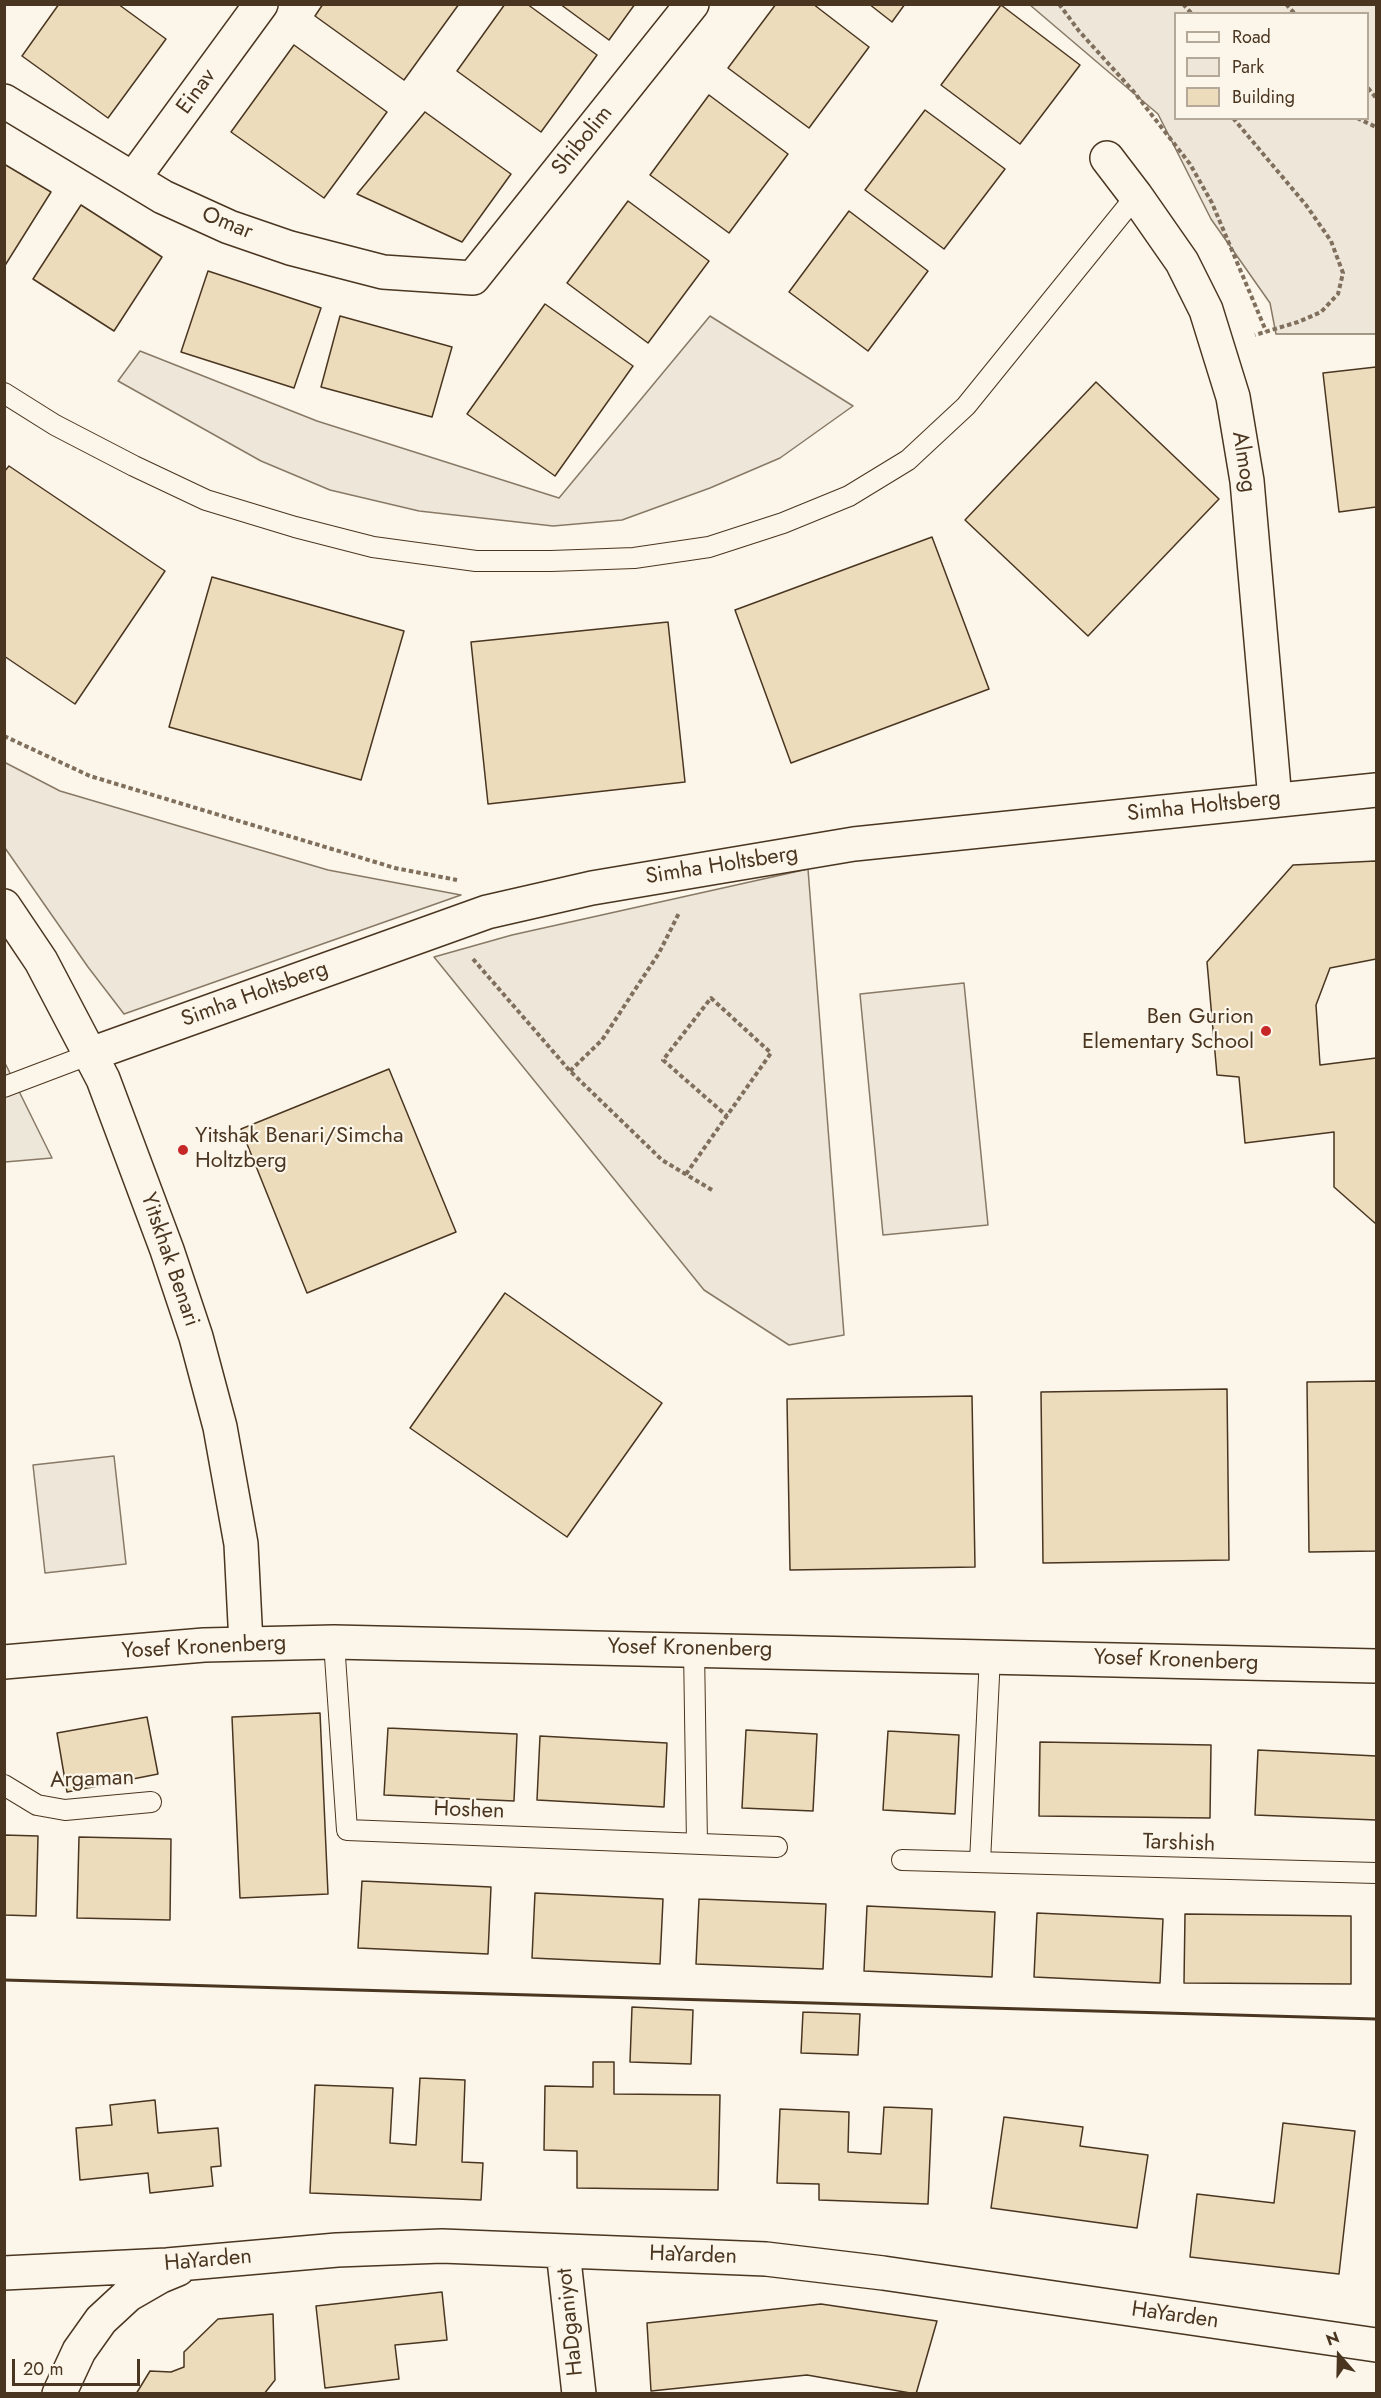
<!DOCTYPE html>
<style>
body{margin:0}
#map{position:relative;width:1381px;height:2398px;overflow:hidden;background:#fbf6e9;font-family:Jost,sans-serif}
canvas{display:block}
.frame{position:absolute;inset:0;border:6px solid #4a3520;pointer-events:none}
.legend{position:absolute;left:1174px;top:12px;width:195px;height:108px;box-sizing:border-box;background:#fbf6e9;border:2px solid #b4a999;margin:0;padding:8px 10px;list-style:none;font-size:18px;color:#4a3520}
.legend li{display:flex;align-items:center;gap:12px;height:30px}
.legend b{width:30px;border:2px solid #b4a999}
.north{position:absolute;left:1309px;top:2326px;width:60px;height:60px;-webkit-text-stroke:4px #fbf6e9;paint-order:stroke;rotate:340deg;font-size:16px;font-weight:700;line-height:24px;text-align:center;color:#4a3520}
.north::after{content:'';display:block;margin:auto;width:21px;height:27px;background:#4a3520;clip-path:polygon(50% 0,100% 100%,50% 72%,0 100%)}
.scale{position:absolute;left:12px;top:2359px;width:128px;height:27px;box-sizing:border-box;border:3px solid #4a3520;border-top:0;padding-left:8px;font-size:18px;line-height:21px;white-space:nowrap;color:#4a3520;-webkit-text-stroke:4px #fbf6e9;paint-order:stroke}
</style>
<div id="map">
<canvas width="1381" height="2398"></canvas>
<div class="frame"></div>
<ul class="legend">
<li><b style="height:8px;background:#fbf6e9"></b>Road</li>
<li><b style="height:16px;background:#ede6d9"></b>Park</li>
<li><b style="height:16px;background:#ecdcbc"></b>Building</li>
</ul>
<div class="north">N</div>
<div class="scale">20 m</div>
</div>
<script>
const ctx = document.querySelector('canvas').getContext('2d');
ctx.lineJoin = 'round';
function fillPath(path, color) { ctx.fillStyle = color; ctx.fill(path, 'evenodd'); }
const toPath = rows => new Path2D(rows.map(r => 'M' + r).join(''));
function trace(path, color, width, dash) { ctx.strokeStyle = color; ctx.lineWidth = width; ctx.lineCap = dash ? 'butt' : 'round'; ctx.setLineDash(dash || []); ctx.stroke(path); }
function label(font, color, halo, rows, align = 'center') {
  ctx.font = font + ' Jost,sans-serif'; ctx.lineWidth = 4.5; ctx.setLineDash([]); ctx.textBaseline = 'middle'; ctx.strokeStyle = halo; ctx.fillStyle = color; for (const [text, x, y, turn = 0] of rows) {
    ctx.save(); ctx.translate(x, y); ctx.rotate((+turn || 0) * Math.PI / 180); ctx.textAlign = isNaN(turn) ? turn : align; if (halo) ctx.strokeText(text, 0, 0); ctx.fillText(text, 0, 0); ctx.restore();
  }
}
const green = toPath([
 [1030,5,1376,5,1376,334,1276,334,1270,303,1211,219,1158,114,1030,5],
 [1176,14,1368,14,1368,118,1176,118,1176,14],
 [710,316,853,406,780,458,710,488,622,520,553,526,419,511,330,490,261,461,118,381,140,351,317,421,559,498,710,316],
 [4,762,60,791,328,870,461,895,124,1014,88,967,5,848,4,762],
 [808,869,844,1335,789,1345,704,1290,434,957,512,935,808,869],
 [964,983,988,1225,883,1235,860,994,964,983],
 [114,1456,126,1564,45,1573,33,1465,114,1456]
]);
const parking = toPath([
 [5,1063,52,1158,5,1162,5,1063]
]);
const building = toPath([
 [59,4,118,4,166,39,108,118,22,56,59,4],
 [323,4,459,4,404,80,315,16,323,4],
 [505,4,527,4,597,55,541,132,457,71,505,4],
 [560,4,635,4,609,40,560,4],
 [776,4,813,4,869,47,809,128,728,68,776,4],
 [869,4,905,4,892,22,869,4],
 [1001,5,1080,65,1020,144,941,85,1001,5],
 [294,45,387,112,324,198,231,132,294,45],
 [709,95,788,154,729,233,650,175,709,95],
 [925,110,1005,169,944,249,865,190,925,110],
 [425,112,511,174,462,242,357,194,425,112],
 [4,164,51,192,4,267,4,164],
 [628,201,709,261,648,343,567,283,628,201],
 [81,205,162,257,114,331,33,279,81,205],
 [849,211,928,271,868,351,789,292,849,211],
 [208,271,321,308,294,388,181,352,208,271],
 [545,304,633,366,555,476,467,414,545,304],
 [340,316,452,347,432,417,321,387,340,316],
 [1376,367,1376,507,1339,512,1323,373,1376,367],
 [1096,382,1219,499,1088,636,965,520,1096,382],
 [9,466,165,571,75,704,4,656,4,472,9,466],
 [932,537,989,689,791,763,735,610,932,537],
 [212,577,404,631,361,780,169,727,212,577],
 [668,622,685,782,488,804,471,642,668,622],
 [1376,861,1376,959,1330,968,1316,1005,1320,1065,1376,1058,1376,1224,1334,1187,1334,1132,1245,1143,1239,1077,1217,1075,1207,962,1293,865,1376,861],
 [389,1069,456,1232,307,1293,241,1129,389,1069],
 [505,1293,662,1403,567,1537,410,1428,505,1293],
 [1376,1381,1376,1551,1309,1552,1307,1382,1376,1381],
 [1227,1389,1229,1560,1043,1563,1041,1392,1227,1389],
 [972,1396,975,1567,790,1570,787,1399,972,1396],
 [320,1713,328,1894,240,1898,232,1717,320,1713],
 [147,1717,158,1774,67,1792,57,1733,147,1717],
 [388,1728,517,1734,514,1801,384,1795,388,1728],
 [746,1730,817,1734,813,1811,742,1808,746,1730],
 [888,1731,959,1735,955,1814,883,1810,888,1731],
 [540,1736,667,1743,664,1807,537,1800,540,1736],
 [1040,1742,1211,1745,1210,1818,1039,1816,1040,1742],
 [1258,1750,1376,1756,1376,1820,1255,1815,1258,1750],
 [4,1835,38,1836,36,1916,4,1915,4,1835],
 [79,1837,171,1839,170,1920,77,1918,79,1837],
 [362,1881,491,1887,488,1954,358,1948,362,1881],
 [535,1893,663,1899,660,1964,532,1958,535,1893],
 [699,1899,826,1904,823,1969,696,1964,699,1899],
 [867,1906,995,1912,992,1977,864,1971,867,1906],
 [1037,1913,1163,1919,1160,1983,1034,1977,1037,1913],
 [1185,1914,1351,1916,1351,1984,1184,1983,1185,1914],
 [632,2007,693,2010,691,2064,630,2062,632,2007],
 [803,2012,860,2014,858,2055,801,2053,803,2012],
 [593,2062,614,2062,614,2094,720,2095,718,2190,577,2188,577,2151,544,2150,545,2086,593,2087,593,2062],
 [420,2078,465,2080,462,2162,483,2163,481,2200,310,2193,315,2085,393,2088,390,2143,416,2145,420,2078],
 [155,2100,158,2133,218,2128,221,2166,211,2167,213,2186,150,2193,148,2173,80,2180,76,2128,112,2125,110,2105,155,2100],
 [884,2107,932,2109,928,2204,819,2200,819,2184,777,2183,780,2109,849,2112,848,2152,881,2154,884,2107],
 [1004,2117,1083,2127,1080,2146,1148,2155,1137,2228,991,2208,1004,2117],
 [1283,2123,1355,2131,1339,2274,1190,2257,1197,2194,1274,2203,1283,2123],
 [442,2292,447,2340,395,2345,399,2379,325,2388,316,2306,442,2292],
 [821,2304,937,2321,916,2394,807,2375,651,2391,647,2323,821,2304],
 [273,2314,275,2380,264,2394,136,2394,150,2371,171,2372,184,2367,184,2352,218,2319,273,2314]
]);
const path = toPath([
 [1059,4,1079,31,1134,92,1190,164,1212,203,1266,331],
 [1183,4,1192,14],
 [1286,4,1295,14],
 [1368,88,1376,98],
 [1233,118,1306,205,1331,241,1343,273,1338,294,1321,312,1298,322,1255,335],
 [1357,118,1376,127],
 [4,736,90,776,395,868,457,880],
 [473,959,570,1071,662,1160,712,1190],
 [570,1071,602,1040,659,953,679,913],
 [686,1174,771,1053,711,998,663,1060,727,1116]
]);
const service = toPath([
 [4,393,55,425,134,466,206,500,295,527,373,547,476,561,551,561,634,558,709,547,783,523,849,496,908,460,966,406,1136,196],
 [4,1087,91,1054],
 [334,1642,347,1830,777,1847],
 [694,1649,697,1844],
 [4,1785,37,1805,65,1810,151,1802],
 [902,1860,1376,1873],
 [980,1862,990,1656]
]);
const minor = toPath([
 [4,101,163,197,229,227,290,248,383,272,473,278,692,4],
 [1107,158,1136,196,1182,262,1206,310,1233,397,1247,481,1275,800],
 [133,179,261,4],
 [4,906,41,961,103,1079,167,1250,196,1337,220,1427,241,1544,246,1644],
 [91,1054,487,912,592,888,854,844,1376,790],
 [4,1662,204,1645,334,1642,1376,1666],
 [563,2251,579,2394],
 [4,2273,167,2265,337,2250,442,2246,766,2259,883,2273,1376,2345],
 [59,2394,79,2351,101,2320,128,2295,161,2276,178,2269]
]);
const wall = toPath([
 [4,1980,1376,2019]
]);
const markers = [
 [1266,1031,6,"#c62828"],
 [183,1150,6,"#c62828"]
];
const streetNames = [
 ["Einav",197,92,-54],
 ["Shibolim",583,141,-51],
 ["Omar",227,224,22],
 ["Almog",1243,462,81],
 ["Simha Holtsberg",1204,807,-6],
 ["Simha Holtsberg",722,866,-9],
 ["Simha Holtsberg",255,995,-20],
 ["Yitskhak Benari",169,1260,71],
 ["Yosef Kronenberg",204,1648,-3],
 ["Yosef Kronenberg",690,1649,1],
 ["Yosef Kronenberg",1176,1661,2],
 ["Argaman",92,1780,-2],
 ["Hoshen",469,1811,2],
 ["Tarshish",1179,1844,2],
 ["HaYarden",693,2256,2],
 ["HaYarden",208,2261,-5],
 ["HaYarden",1175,2316,8],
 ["HaDganiyot",571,2322,-96]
];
const poiNames = [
 ["Ben Gurion",1254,1018],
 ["Elementary School",1254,1043],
 ["Yitshak Benari/Simcha",195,1137,"left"],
 ["Holtzberg",195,1162,"left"]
];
fillPath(green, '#ede6d9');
trace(green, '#887966', 1.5);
fillPath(parking, '#ede7d9');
trace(parking, '#887966', 1.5);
fillPath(building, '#ecdcbc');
trace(building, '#4a3520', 1.5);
trace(service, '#4a3520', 22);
trace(minor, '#4a3520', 36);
trace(path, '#7f6f5c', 4, [4.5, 3]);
trace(service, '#fbf6e9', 20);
trace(minor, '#fbf6e9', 33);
trace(wall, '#4a3520', 3);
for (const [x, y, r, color] of markers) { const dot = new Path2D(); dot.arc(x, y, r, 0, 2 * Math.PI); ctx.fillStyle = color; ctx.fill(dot); trace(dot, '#fbf6e9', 2); }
label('22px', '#4a3520', '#fbf6e9', streetNames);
label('22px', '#4a3520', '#fbf6e9', poiNames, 'right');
</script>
